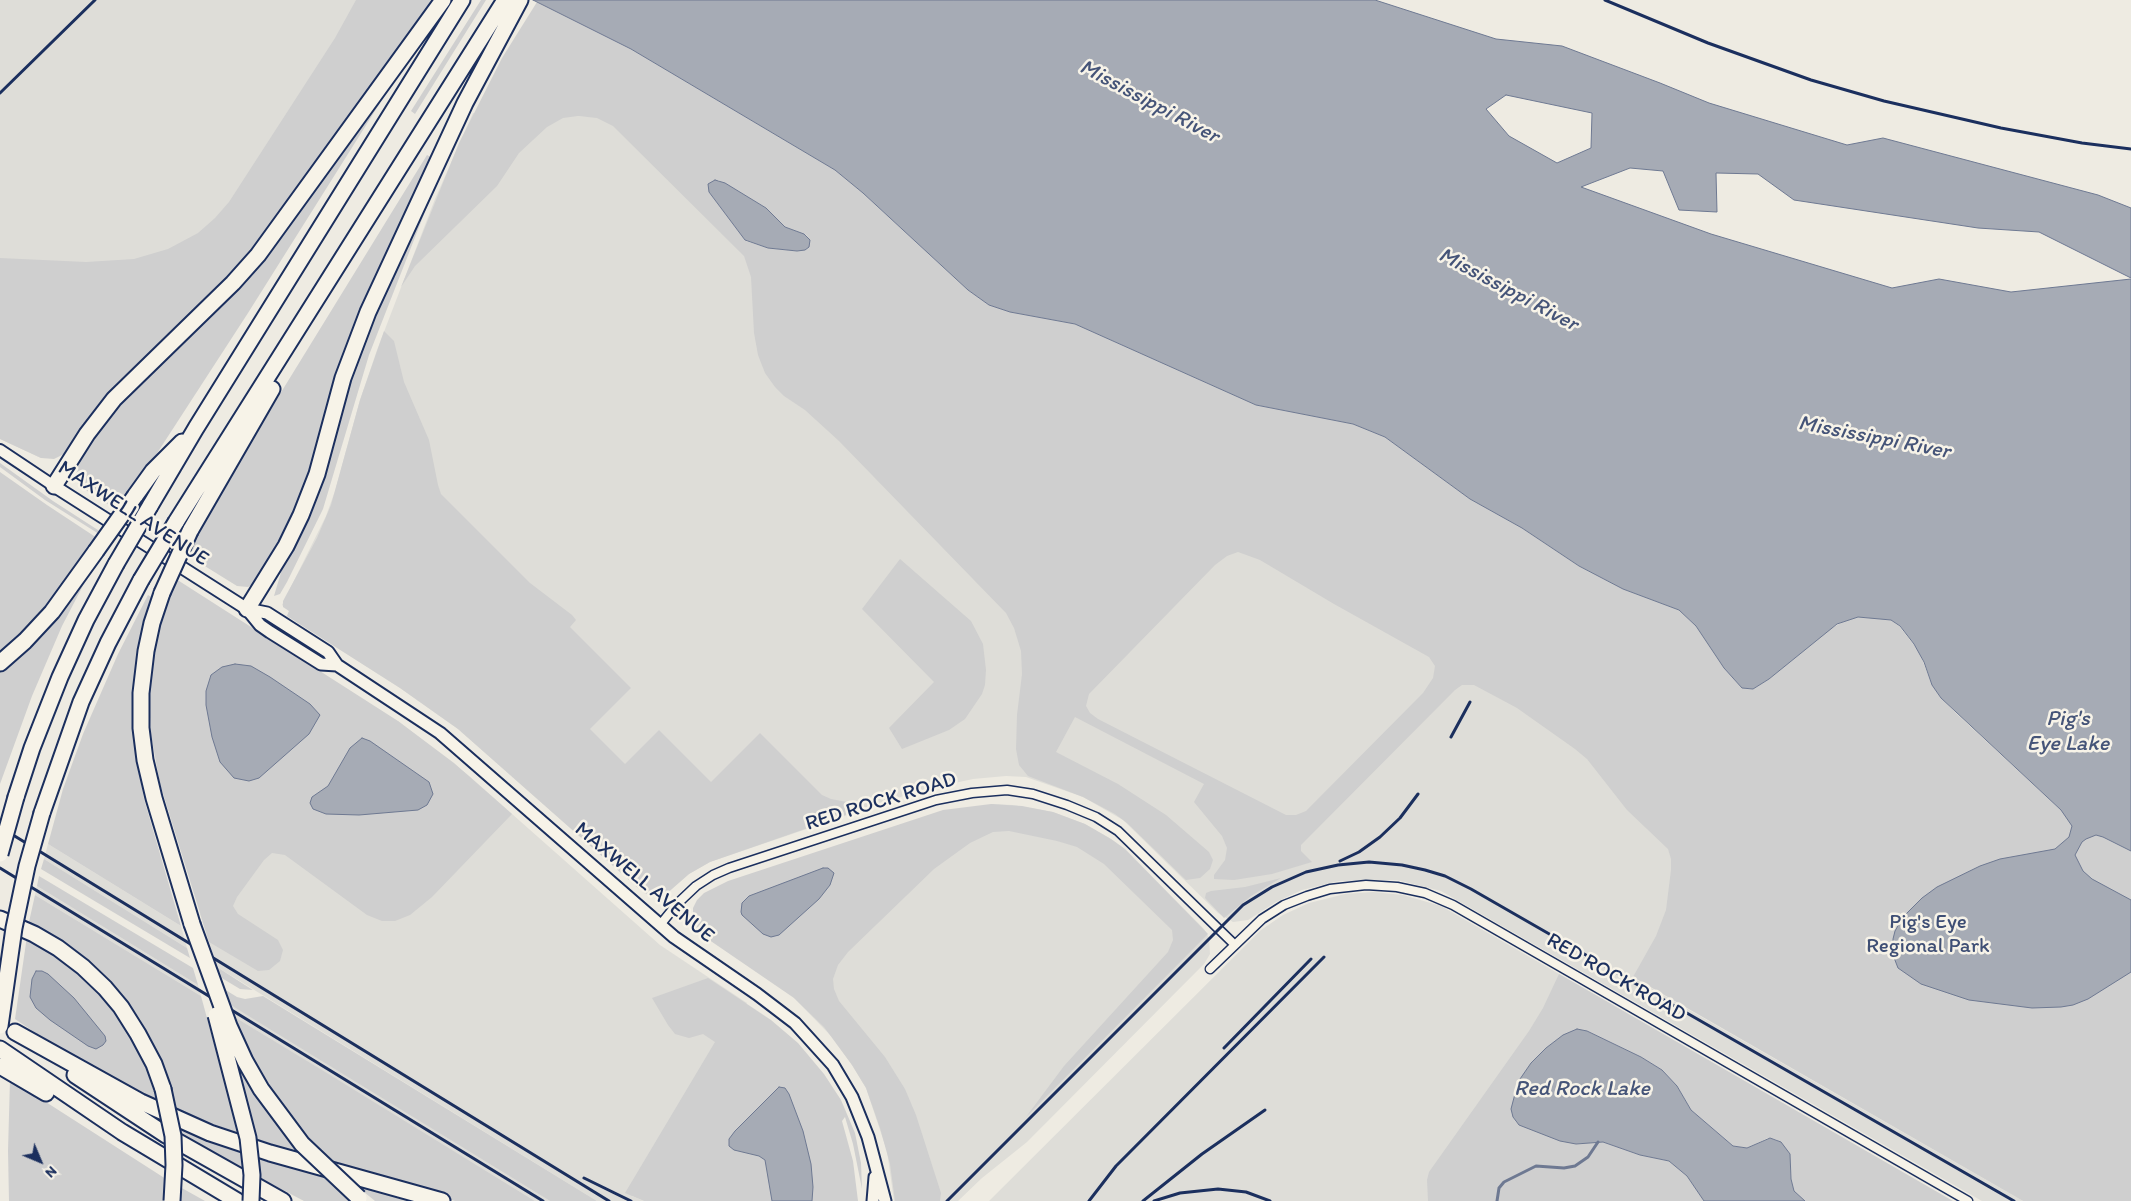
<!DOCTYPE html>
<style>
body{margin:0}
#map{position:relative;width:2131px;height:1201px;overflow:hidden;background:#eeebe2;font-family:Itim,sans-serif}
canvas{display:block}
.north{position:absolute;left:15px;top:1136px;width:50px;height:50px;-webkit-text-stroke:4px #f7f3e8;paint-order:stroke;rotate:135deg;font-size:14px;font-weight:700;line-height:20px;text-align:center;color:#1b2f5e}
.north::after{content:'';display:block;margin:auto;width:18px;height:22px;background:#1b2f5e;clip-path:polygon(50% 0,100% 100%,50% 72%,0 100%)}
</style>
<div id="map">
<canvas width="2131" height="1201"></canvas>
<div class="north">N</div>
</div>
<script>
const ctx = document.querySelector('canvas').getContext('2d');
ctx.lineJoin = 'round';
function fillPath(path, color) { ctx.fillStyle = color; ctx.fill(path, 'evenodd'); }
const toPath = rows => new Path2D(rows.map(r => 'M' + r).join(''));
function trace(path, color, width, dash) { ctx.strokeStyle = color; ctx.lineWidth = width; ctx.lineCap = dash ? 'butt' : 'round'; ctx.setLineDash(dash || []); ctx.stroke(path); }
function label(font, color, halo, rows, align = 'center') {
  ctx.font = font + ' Itim,sans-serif'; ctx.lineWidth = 5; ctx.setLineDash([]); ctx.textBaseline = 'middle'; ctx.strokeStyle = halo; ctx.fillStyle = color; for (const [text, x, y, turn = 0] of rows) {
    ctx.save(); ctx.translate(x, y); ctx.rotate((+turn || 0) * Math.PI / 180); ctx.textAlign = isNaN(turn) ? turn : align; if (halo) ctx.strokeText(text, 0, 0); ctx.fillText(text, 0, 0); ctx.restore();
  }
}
const built = toPath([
 [0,0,435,0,41,458,0,439],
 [473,113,609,117,755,262,1768,842,1637,980,2023,1201,1982,1201,1441,891,1397,880,1339,881,1302,890,1276,902,1248,920,1233,922,1218,913,1123,820,1083,797,1026,777,1006,776,973,779,918,791,710,862,689,874,665,895,657,897,644,893,458,729,400,688,287,616,289,611,282,605,326,516,335,491,360,400,377,350,435,199],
 [398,721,468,775,660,945,747,1003,632,1196,644,1201,597,1201,217,967,200,914],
 [991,804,1013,805,1053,812,1085,824,1111,839,1125,849,1204,929,1209,938,1210,954,1204,964,1027,1142,982,1178,958,1201,894,1201,887,1151,866,1088,852,1065,832,1037,794,998],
 [48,844,181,926,187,948,44,859],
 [37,886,198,985,201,996,35,895],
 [1373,892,1403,895,1441,906,1613,1005,1587,1031,1576,1144,1603,1142,1704,1201,989,1201,1261,930,1283,915,1309,903,1345,894],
 [229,1004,268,1027,550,1201,535,1201,233,1016]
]);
const green = toPath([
 [356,0,435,0,261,241,219,287,117,383,87,421,66,453,54,459,41,458,0,439,0,258,86,262,134,259,168,249,198,233,215,218,229,202,335,38],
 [481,0,486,0,415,114,411,111],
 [537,2,631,49,835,170,863,193,968,290,989,305,1010,312,1075,324,1256,405,1353,424,1385,437,1470,499,1522,528,1579,566,1623,589,1679,610,1696,626,1724,668,1742,688,1753,689,1769,679,1828,630,1848,619,1858,617,1880,618,1891,620,1899,626,1919,651,1930,680,1941,698,1958,715,2061,810,2088,829,2131,851,2131,1201,2023,1201,1633,977,1656,936,1666,910,1671,870,1671,859,1668,849,1627,810,1587,759,1575,749,1517,708,1474,685,1462,685,1455,690,1301,845,1301,851,1312,862,1272,874,1234,880,1214,879,1214,875,1225,860,1227,848,1222,836,1194,802,1204,784,1075,717,1056,752,1118,784,1166,815,1209,852,1213,860,1210,869,1200,878,1186,880,1127,823,1115,814,1083,797,1028,776,1019,765,1016,749,1017,715,1022,674,1021,651,1014,628,1006,613,839,441,805,410,784,396,775,387,765,373,758,355,754,333,751,277,744,256,613,126,597,118,578,116,563,118,547,127,519,153,497,186,415,266,401,287,459,143,502,58],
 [718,180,766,208,785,227,806,235,810,240,807,248,797,251,768,248,746,241,709,192],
 [1238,552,1260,560,1334,604,1429,657,1435,666,1433,678,1423,693,1306,811,1296,815,1286,815,1098,719,1090,713,1086,706,1089,694,1215,565,1227,556],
 [377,101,380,103,248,313,152,461,117,510,81,487,74,479,75,469,104,424,120,403,154,368],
 [427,155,433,158,314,457,304,490,281,540,254,584,248,587,237,586,187,555,201,525,248,446],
 [437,181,369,355,323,509,287,582,280,594,274,596,282,569,306,522,319,490,356,361,375,313],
 [384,331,394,341,404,382,429,440,438,485,441,494,530,583,572,615,576,620,570,627,631,688,590,729,625,764,659,730,711,782,760,733,822,795,831,799,852,803,848,814,710,862,689,874,665,895,652,897,638,888,458,729,400,688,287,616,289,611,283,607,283,601,317,538,331,505,360,400],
 [0,463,53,501,101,532,99,534,45,500,0,467],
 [0,472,47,505,97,538,45,611,0,656],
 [900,559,971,621,983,644,986,670,985,685,982,694,965,719,949,730,902,749,889,728,934,682,862,609],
 [86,575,88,576,62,626,32,696,0,784,0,670,21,652],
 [176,579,398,721,454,763,512,814,432,897,410,915,395,921,382,921,367,915,285,855,272,853,264,860,237,897,233,906,238,914,278,940,283,950,280,961,269,970,258,971,209,942,160,784,151,735,149,699,154,654,161,620],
 [148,595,153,598,141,639,135,671,134,744,144,799,181,926,48,844,63,789,83,734,118,654],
 [991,804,1022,806,1053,812,1085,824,1111,839,1125,849,1208,934,1026,1117,1064,1066,1168,952,1173,940,1172,930,1104,864,1077,847,1057,841,1009,831,993,832,970,843,934,869,848,952,838,965,833,979,834,989,839,1001,885,1057,905,1089,916,1115,941,1193,940,1201,895,1201,890,1164,880,1128,866,1088,852,1065,824,1027,794,998,699,933,693,923,693,908,697,900,704,893,728,881,943,810],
 [44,859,187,948,190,958,41,869],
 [39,876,193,968,198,985,37,886],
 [1281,878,1251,896,1224,918,1205,898,1206,893,1211,891,1245,887],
 [35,895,201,996,240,1139,176,1114,161,1061,140,1019,120,992,87,960,58,938,29,922],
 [27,936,57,954,104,996,132,1035,147,1071,159,1106,83,1065,15,1019],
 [217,967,245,985,253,990,240,989,220,977],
 [1559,974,1613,1005,1953,1201,1805,1201,1794,1191,1791,1179,1790,1154,1777,1140,1768,1138,1747,1148,1733,1146,1691,1110,1677,1086,1662,1070,1641,1057,1587,1031,1563,1035,1546,1048,1531,1063,1516,1089,1513,1117,1515,1121,1519,1125,1560,1141,1576,1144,1603,1142,1640,1155,1669,1161,1687,1176,1704,1201,1428,1201,1427,1180,1429,1172,1529,1031,1543,1008],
 [708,978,771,1020,798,1043,824,1074,841,1100,855,1133,861,1163,862,1189,853,1144,845,1117,842,1121,853,1161,858,1201,644,1201,625,1193,715,1042,703,1034,689,1038,675,1034,668,1025,652,998],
 [224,989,237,997,245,999,263,996,597,1201,550,1201,229,1004],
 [233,1016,322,1070,535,1201,455,1201,334,1167,309,1141,272,1092,253,1059],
 [233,1058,236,1058,261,1101,277,1124,307,1159,256,1145,250,1116],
 [10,1079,166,1179,164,1201,9,1201,8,1151],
 [178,1123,241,1148,243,1169,179,1131],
 [257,1153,317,1170,352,1201,304,1201,258,1177],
 [347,1178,430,1201,375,1201],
 [180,1187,205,1201,179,1201]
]);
const water = toPath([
 [533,0,1375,0,1496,39,1562,46,1660,83,1709,103,1847,145,1883,138,2098,195,2131,208,2131,278,2039,232,1978,228,1794,200,1758,174,1716,173,1717,212,1679,210,1663,171,1630,168,1581,187,1711,234,1892,288,1939,279,2011,292,2131,279,2131,851,2103,837,2096,835,2086,839,2082,842,2075,855,2083,871,2092,879,2131,900,2131,972,2088,999,2073,1005,2061,1007,2032,1008,1969,1000,1921,984,1898,968,1893,955,1893,939,1895,931,1903,917,1922,898,1937,887,1980,866,2000,859,2055,849,2069,837,2072,826,2061,810,1941,698,1932,685,1924,662,1914,644,1900,626,1891,620,1858,617,1837,624,1769,679,1753,689,1742,688,1724,668,1696,626,1679,610,1623,589,1579,566,1522,528,1470,499,1385,437,1353,424,1256,405,1075,324,1010,312,989,305,968,290,863,193,835,170,631,49,533,0],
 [1506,95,1592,113,1591,148,1557,163,1509,136,1486,109,1506,95],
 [715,180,725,183,766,208,785,227,804,234,810,240,809,247,805,250,797,251,768,248,745,240,709,192,708,184,715,180],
 [235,664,251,666,270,677,310,704,320,715,309,734,259,778,249,781,234,778,220,762,212,737,206,705,206,691,211,675,222,667,235,664],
 [362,738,370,741,429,782,433,794,427,805,418,810,359,815,326,814,313,809,310,803,312,797,328,786,350,748,362,738],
 [823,868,828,868,834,873,830,885,819,899,779,935,771,937,763,934,742,915,741,912,742,903,749,896,823,868],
 [36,971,42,971,48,974,74,998,105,1036,106,1041,103,1045,96,1049,88,1046,50,1020,36,1008,30,997,32,979,36,971],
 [1577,1029,1587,1031,1641,1057,1662,1070,1677,1086,1691,1110,1733,1146,1747,1148,1770,1138,1781,1142,1790,1154,1791,1179,1794,1191,1805,1201,1704,1201,1687,1176,1669,1161,1640,1155,1603,1142,1576,1144,1560,1141,1519,1125,1513,1117,1511,1109,1516,1090,1520,1079,1531,1063,1546,1048,1563,1035,1577,1029],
 [779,1087,785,1088,789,1094,803,1131,811,1164,813,1187,812,1201,772,1201,765,1160,759,1156,734,1150,729,1146,729,1139,735,1131,779,1087]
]);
const stream = toPath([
 [1497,1201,1499,1188,1504,1182,1536,1166,1564,1168,1575,1166,1588,1157,1598,1142]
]);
const minor = toPath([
 [660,925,677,904,696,886,713,875,729,868,936,800,972,793,1007,790,1033,794,1067,805,1096,817,1118,831,1234,944],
 [1210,969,1262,919,1284,905,1307,896,1330,889,1366,885,1397,887,1425,893,1453,905,1968,1201]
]);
const tertiary = toPath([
 [0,450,54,486]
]);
const secondary = toPath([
 [54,486,247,609,260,625,270,632,321,664,337,665],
 [247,609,267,613,328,652,337,665,440,733,674,937,757,994,795,1023,833,1065,852,1097,868,1137,885,1201],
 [873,1201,875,1177]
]);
const motorway = toPath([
 [54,486,87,434,114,399,233,283,258,255,443,0],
 [135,496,153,471,182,442],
 [150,506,196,428,462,0],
 [176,522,505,0],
 [190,531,272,389],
 [162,593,152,623,146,651,141,693,141,728,145,760,154,798,192,924],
 [247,609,286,546,301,515,317,474,343,378,368,312,465,103,520,0],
 [0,663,25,641,52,612,96,551],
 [16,797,32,748,60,677,86,620,116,564],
 [42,813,81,702,108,643,141,580],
 [0,919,34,934,58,948,83,967,105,988,121,1007,138,1034,154,1064,163,1089],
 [15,1032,141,1102,210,1133,270,1153,442,1201],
 [0,1049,122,1132,237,1201],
 [0,1066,46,1093],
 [75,1075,166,1135,283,1201]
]);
const rail = toPath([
 [1605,0,1708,43,1811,80,1884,101,2001,128,2082,143,2131,149],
 [0,93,95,0],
 [1451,737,1470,702],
 [0,827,609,1201],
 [1340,861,1359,852,1380,837,1400,818,1418,794],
 [0,868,543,1201],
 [1224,1048,1311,959],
 [584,1178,631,1201],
 [947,1201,1243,905,1272,887,1306,872,1338,865,1369,862,1402,865,1425,870,1445,876,1471,889,2014,1201],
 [1089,1201,1116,1166,1324,957],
 [1143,1201,1202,1154,1265,1110],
 [1154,1201,1180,1193,1218,1189,1246,1192,1270,1201]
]);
const motorwayBridge = toPath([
 [96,551,135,496],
 [116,564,150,506],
 [141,580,176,522],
 [162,593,190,531],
 [0,854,16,797],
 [192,924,229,1026,245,1061,261,1089,302,1144,359,1198],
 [216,1015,248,1138,252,1175,251,1201],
 [0,1026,14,928,27,866,42,813],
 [163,1089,173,1136,174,1165,172,1201]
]);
const streetNames = [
 ["MAXWELL AVENUE",133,514,33],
 ["RED ROCK ROAD",881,802,-17],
 ["MAXWELL AVENUE",644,883,40],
 ["RED ROCK ROAD",1616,978,30]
];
const parkNames = [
 ["Pig's Eye",1928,923],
 ["Regional Park",1928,947]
];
const waterNames = [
 ["Mississippi River",1149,102,28],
 ["Mississippi River",1508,290,28],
 ["Mississippi River",1874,438,11],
 ["Pig's",2068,719],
 ["Eye Lake",2068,744],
 ["Red Rock Lake",1582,1089]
];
fillPath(built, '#deddd8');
fillPath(green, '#cfcfcf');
fillPath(water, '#a6abb5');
trace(water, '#6e7992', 1);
trace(stream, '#6e7992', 3);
trace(minor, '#1b2f5e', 11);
trace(tertiary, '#1b2f5e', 14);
trace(secondary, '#1b2f5e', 15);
trace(motorway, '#1b2f5e', 19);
trace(minor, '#f7f3e8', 8);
trace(tertiary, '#f7f3e8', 10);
trace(secondary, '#f7f3e8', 11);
trace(motorway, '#f7f3e8', 15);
trace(rail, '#1b2f5e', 3);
trace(motorwayBridge, '#1b2f5e', 19, []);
trace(motorwayBridge, '#f7f3e8', 15);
label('21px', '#1b2f5e', '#f7f3e8', streetNames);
label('21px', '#3f4f75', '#f7f3e8', parkNames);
label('italic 22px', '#455478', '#f7f3e8', waterNames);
</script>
